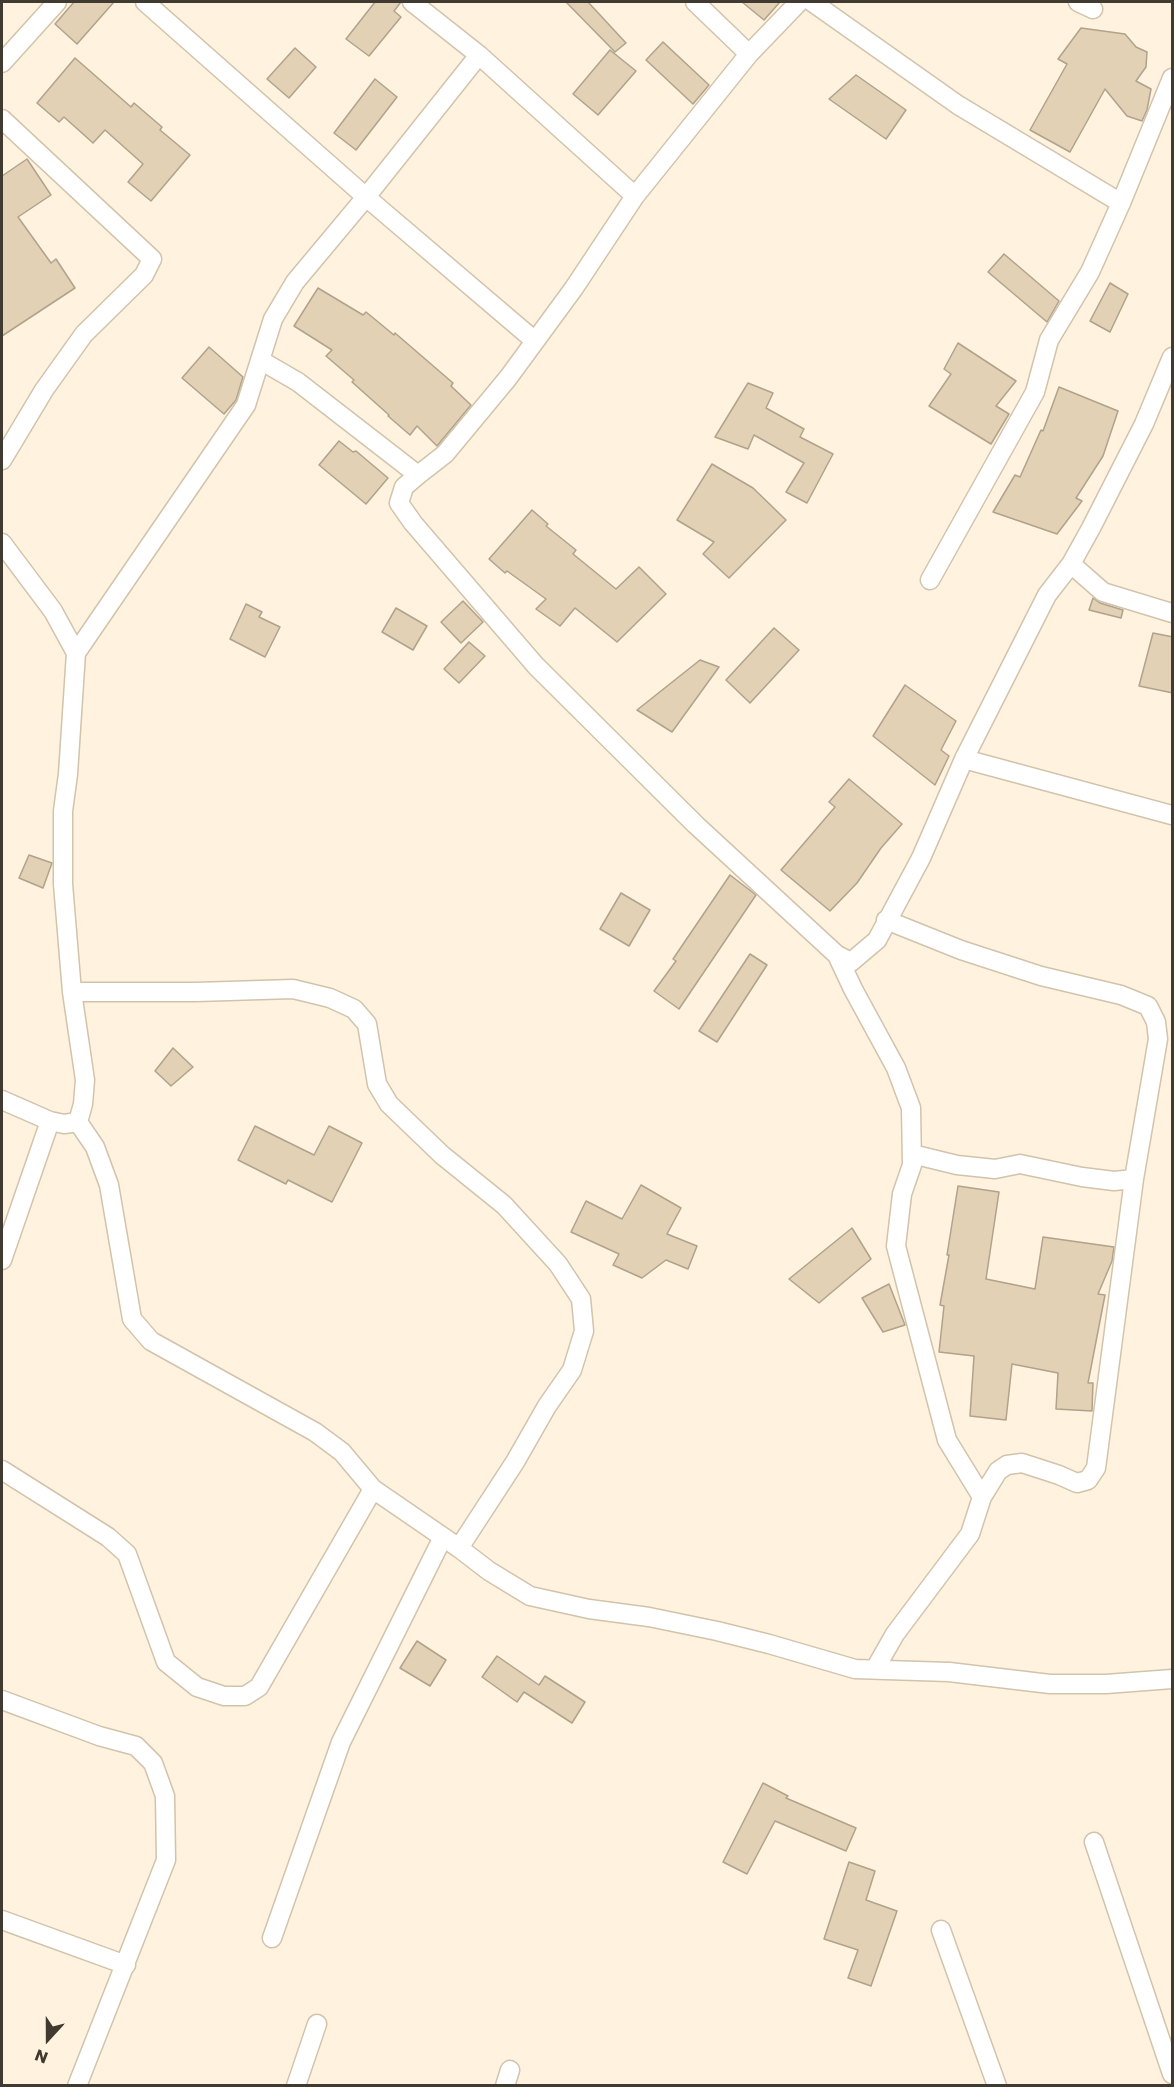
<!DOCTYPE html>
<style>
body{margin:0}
#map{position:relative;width:1174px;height:2087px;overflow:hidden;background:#fff3df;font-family:Poppins,sans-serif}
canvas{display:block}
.frame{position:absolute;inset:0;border:3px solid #403a30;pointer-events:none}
.north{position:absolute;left:18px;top:2009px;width:60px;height:60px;-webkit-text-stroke:4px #fff3df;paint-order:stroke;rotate:201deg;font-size:16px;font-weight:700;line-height:24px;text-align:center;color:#403a30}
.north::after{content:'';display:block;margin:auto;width:21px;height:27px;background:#403a30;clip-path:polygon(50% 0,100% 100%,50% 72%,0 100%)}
</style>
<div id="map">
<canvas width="1174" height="2087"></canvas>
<div class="frame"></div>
<div class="north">N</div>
</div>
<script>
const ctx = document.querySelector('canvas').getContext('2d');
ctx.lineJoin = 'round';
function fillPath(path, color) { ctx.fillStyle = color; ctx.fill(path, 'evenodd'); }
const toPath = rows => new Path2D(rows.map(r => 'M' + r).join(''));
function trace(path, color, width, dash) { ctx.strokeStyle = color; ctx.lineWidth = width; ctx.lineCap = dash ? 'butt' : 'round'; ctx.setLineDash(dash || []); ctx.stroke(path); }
const building = toPath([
 [74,2,114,2,77,44,55,24,74,2],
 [375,2,401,2,394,11,401,17,369,56,346,39,375,2],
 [566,2,588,2,626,43,615,52,566,2],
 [742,2,780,2,764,20,742,2],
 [1081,28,1125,34,1136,47,1147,52,1146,67,1136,81,1151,89,1147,110,1142,121,1127,116,1105,89,1070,152,1030,130,1067,64,1058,59,1081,28],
 [663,42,709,85,693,104,646,60,663,42],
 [295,48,316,67,289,98,267,79,295,48],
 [610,50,636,71,598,115,573,94,610,50],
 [75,58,131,107,134,103,162,127,160,130,190,155,151,201,128,182,143,164,105,130,93,143,64,117,59,122,37,103,75,58],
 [856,75,906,110,886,139,829,99,856,75],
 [375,79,397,97,356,150,334,133,375,79],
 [27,159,51,195,18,217,51,263,56,259,75,288,2,336,2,176,27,159],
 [1004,254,1059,301,1047,322,988,272,1004,254],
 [1110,283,1128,294,1110,332,1090,321,1110,283],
 [318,288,363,315,366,312,394,335,395,333,453,383,451,386,471,405,437,446,417,426,410,435,388,416,389,415,352,382,354,380,326,356,332,350,294,326,318,288],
 [958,343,1016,381,996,406,1009,414,991,444,929,406,951,374,944,369,958,343],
 [209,347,243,377,236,400,224,414,182,378,209,347],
 [748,383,773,393,766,408,804,429,800,437,833,454,807,503,786,492,804,463,754,435,748,449,715,437,748,383],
 [1059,387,1118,411,1103,456,1076,498,1082,501,1057,534,993,512,1015,475,1020,477,1041,430,1043,431,1059,387],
 [339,441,353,452,356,451,388,478,366,504,319,465,339,441],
 [712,464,753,488,786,520,729,578,703,554,714,542,677,520,712,464],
 [532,510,548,524,546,526,576,550,573,554,616,589,639,567,666,594,617,642,575,608,560,626,536,609,546,599,507,571,505,573,489,559,532,510],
 [1093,598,1100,603,1123,610,1121,618,1089,610,1093,598],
 [463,601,483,622,461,643,441,622,463,601],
 [246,604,262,612,259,617,280,627,265,657,230,639,246,604],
 [396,608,427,626,413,650,382,632,396,608],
 [774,628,799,650,750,703,726,680,774,628],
 [1153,633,1173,637,1173,693,1139,686,1153,633],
 [469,642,485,656,459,683,444,669,469,642],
 [700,660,719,667,672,732,637,710,700,660],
 [905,685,956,721,941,750,949,756,935,785,873,736,905,685],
 [849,779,902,824,881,848,857,883,830,911,781,870,835,807,829,802,849,779],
 [29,855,52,863,43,888,19,878,29,855],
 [730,875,756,895,679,1009,654,991,676,961,673,959,730,875],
 [621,893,650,910,629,946,600,929,621,893],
 [750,954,767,965,717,1042,699,1031,750,954],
 [173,1048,193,1067,171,1086,155,1071,173,1048],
 [255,1126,314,1155,329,1126,362,1143,332,1202,288,1180,286,1184,238,1160,255,1126],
 [641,1185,681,1208,667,1234,697,1246,688,1269,666,1260,642,1278,613,1265,619,1254,571,1232,586,1201,622,1219,641,1185],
 [958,1186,999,1192,986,1279,1035,1289,1043,1237,1114,1247,1112,1261,1098,1294,1105,1295,1088,1383,1093,1383,1092,1411,1056,1409,1058,1373,1012,1364,1006,1420,970,1416,974,1356,939,1352,944,1306,940,1305,949,1255,947,1255,958,1186],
 [852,1228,871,1259,819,1303,789,1279,852,1228],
 [889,1284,905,1325,883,1332,862,1298,889,1284],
 [417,1641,446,1660,430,1686,400,1668,417,1641],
 [497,1656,539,1685,545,1676,585,1702,572,1723,524,1692,517,1702,482,1677,497,1656],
 [763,1783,788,1796,786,1798,856,1828,846,1851,775,1821,747,1874,723,1862,763,1783],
 [849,1862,875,1871,866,1900,897,1911,871,1986,848,1978,858,1950,824,1939,849,1862]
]);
const minor = toPath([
 [145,2,366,197,535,341],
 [695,2,749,54],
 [812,2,958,105,1121,203],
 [1078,2,1093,9],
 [479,55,635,196],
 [2,63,57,2],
 [2,119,152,259,144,275,84,334,44,390,2,460],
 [260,360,298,382,418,475,404,487,399,503,413,523,536,666,696,825,837,955,851,962,877,940,921,858,964,759,1047,595,1071,564,1091,528,1144,424,1172,357],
 [418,475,445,454,508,378,574,288,635,196,749,54,799,2],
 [2,543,53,611,76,653,68,774,63,811,63,884,72,992,85,1080,83,1104,78,1122,64,1124,50,1121,2,1100],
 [1071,564,1103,592,1172,613],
 [930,580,1035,392,1049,340,1090,272,1121,203,1172,78],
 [76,653,246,405,273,319,295,282,366,197,479,55,412,2],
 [964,759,1172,815],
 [837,955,853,989,896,1068,911,1108,912,1165,902,1194,896,1246,947,1440,982,1497],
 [72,992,196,992,293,989,330,998,354,1009,367,1024,377,1084,389,1104,442,1155,504,1205,558,1264,581,1299,584,1331,572,1370,547,1406,515,1462,459,1548],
 [78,1122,95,1147,109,1185,132,1319,151,1341,315,1432,342,1452,373,1489,459,1548,489,1571,530,1596,589,1609,649,1617,717,1631,769,1644,855,1669,949,1672,1050,1684,1106,1684,1172,1679],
 [912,1154,957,1165,995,1169,1020,1164,1082,1177,1114,1181,1134,1179],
 [2,1260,50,1121],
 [2,1470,108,1537,127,1554,166,1662,197,1687,224,1696,245,1696,259,1687,373,1489],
 [875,1669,895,1634,970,1534,982,1497,998,1471,1007,1465,1022,1463,1059,1475,1077,1483,1088,1480,1096,1468,1134,1179,1158,1039,1156,1022,1148,1006,1121,995,1041,976,961,950,886,920],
 [2,1700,99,1736,136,1746,153,1763,165,1796,166,1860,77,2086],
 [1094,1842,1172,2074],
 [2,1920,126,1965],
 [941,1930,997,2086],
 [272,1938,341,1742,443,1537],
 [296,2086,317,2024],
 [505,2086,510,2070]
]);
fillPath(building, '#e2d1b4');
trace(building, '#b0a28b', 1.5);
trace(minor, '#d2c3ab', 21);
trace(minor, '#fff', 18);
</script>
